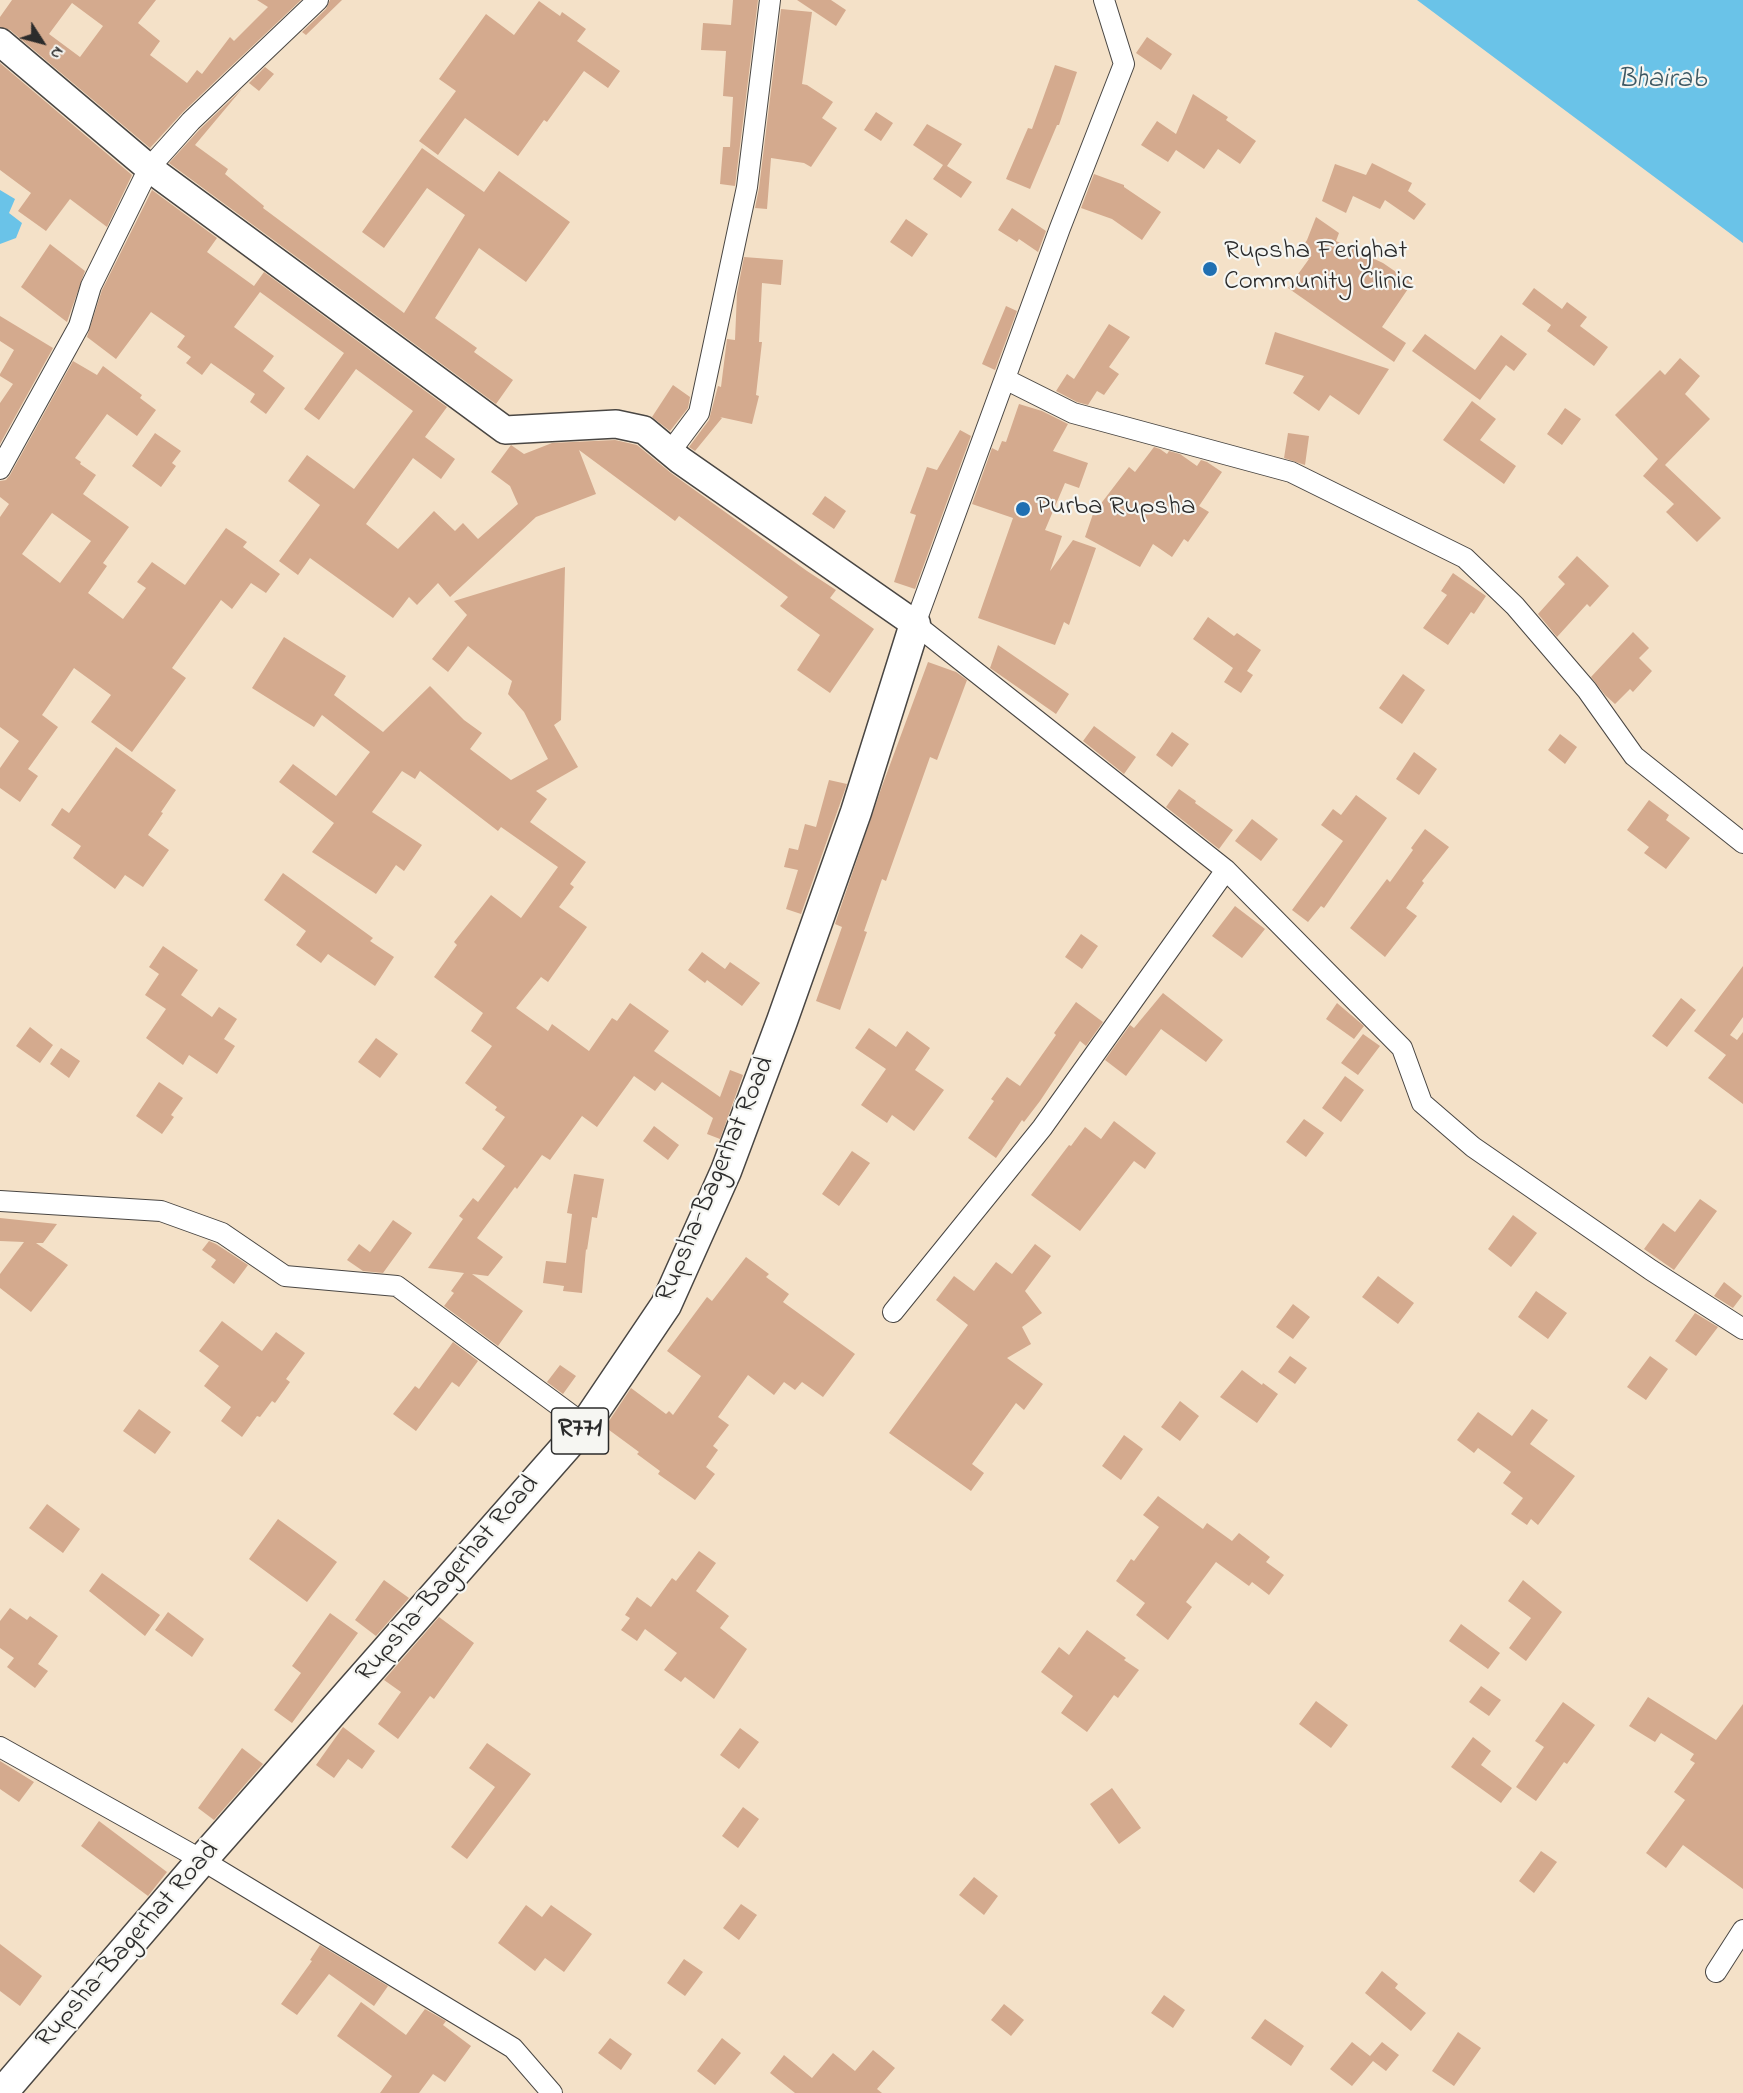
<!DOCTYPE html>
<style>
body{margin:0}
#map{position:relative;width:1743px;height:2093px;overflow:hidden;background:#f4e1c8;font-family:"Indie Flower",sans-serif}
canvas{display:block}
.north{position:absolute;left:12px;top:12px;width:60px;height:60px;-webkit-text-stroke:4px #f6f6f2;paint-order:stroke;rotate:126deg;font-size:16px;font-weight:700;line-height:24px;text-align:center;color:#2b2b2b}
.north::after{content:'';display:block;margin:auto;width:21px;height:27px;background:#2b2b2b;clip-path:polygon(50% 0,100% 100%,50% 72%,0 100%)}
</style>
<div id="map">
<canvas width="1743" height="2093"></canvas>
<div class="north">N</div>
</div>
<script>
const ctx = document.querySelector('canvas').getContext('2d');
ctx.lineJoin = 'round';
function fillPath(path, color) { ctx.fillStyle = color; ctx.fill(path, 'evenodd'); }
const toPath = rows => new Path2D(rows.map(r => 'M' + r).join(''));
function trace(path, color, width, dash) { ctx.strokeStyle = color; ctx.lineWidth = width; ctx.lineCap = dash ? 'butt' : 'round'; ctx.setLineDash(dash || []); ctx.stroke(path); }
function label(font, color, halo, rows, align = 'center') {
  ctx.font = font + ' "Indie Flower",sans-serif'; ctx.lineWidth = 4.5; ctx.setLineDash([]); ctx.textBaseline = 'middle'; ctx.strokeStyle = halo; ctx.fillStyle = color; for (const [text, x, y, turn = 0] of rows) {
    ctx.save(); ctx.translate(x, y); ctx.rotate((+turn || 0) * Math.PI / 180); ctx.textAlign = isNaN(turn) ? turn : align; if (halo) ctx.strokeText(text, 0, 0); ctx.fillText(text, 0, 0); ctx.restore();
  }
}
const water = toPath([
 [1417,0,1743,0,1743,243],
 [0,190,15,199,9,213,22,223,16,238,0,244]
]);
const building = toPath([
 [12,0,156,0,138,23,160,41,150,55,187,83,197,70,202,74,230,37,234,41,268,7,257,0,301,0,183,112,150,148,10,30,0,27,0,17],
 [72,3,103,26,80,57,49,34],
 [330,0,342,0,306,35,302,32,326,9],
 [733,0,758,0,735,186,720,184,723,147,730,147,733,97,723,96,726,51,701,50,703,23,731,25],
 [797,0,831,0,846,10,836,26],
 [539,1,560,16,562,12,586,29,577,41,620,71,608,88,584,71,547,122,544,120,518,156,465,118,438,155,419,141,456,91,439,79,486,14,514,35],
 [781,9,812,12,802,84,807,85,833,102,822,118,837,128,811,167,804,163,771,158,767,209,755,208,759,188],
 [1147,37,1172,54,1161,70,1136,53],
 [0,63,132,175,107,227,70,199,46,231,18,211,31,193,0,170],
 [1055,65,1077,72,1059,125,1057,125,1030,189,1006,179,1028,128,1032,129],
 [265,67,274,74,259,91,249,83],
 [242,89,195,145,228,169,225,174,264,206,263,208,404,313,465,215,427,188,384,248,362,232,422,148,484,192,499,171,570,222,526,282,479,248,435,318,477,348,474,352,513,380,496,404,169,163,200,129],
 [1193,94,1228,117,1226,120,1256,141,1240,164,1218,149,1204,169,1176,150,1168,162,1141,145,1157,121,1176,134],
 [876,112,893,123,881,141,864,130],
 [927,124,962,144,947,166,972,182,961,198,933,179,943,165,913,145],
 [1372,163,1412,183,1408,191,1426,204,1414,220,1385,200,1380,209,1353,196,1346,213,1322,201,1335,164,1366,175],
 [1094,174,1124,185,1124,187,1161,212,1142,240,1112,219,1081,208],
 [152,190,217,238,207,252,254,286,264,272,447,407,425,437,455,459,441,479,413,458,366,524,398,549,434,511,455,531,463,523,478,539,518,504,510,486,491,472,511,445,524,454,552,443,615,440,637,445,671,473,807,571,836,590,830,598,874,629,830,693,797,670,820,635,780,606,788,597,679,516,675,521,579,450,596,494,536,517,450,597,438,583,417,605,409,597,393,618,310,558,298,575,279,561,320,505,288,481,307,455,354,489,413,411,356,369,319,420,304,409,344,353,260,292,234,327,274,356,263,371,285,388,266,414,250,402,255,394,211,363,202,375,186,363,191,357,177,347,185,336,151,312,116,359,87,337,102,290],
 [1012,208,1046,231,1038,252,1019,239,1017,242,998,230],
 [1316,217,1339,233,1336,241,1383,263,1412,283,1382,327,1406,343,1394,362,1288,288,1309,259,1299,252,1307,240],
 [906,219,928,234,912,257,890,242],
 [50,244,85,271,67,322,21,287],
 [744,257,783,260,781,285,762,283,759,342,762,342,756,395,759,396,752,424,720,417,722,418,695,451,689,447,709,420,718,386,721,387,727,339,735,340,737,293],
 [1534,288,1562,309,1567,302,1587,317,1580,326,1608,347,1594,366,1547,331,1551,325,1522,304],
 [1006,306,1017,311,995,370,982,364],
 [0,316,53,348,0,444,0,403,13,384,0,376,0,374,14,350,0,341],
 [1109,324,1130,337,1109,367,1119,374,1104,395,1097,391,1088,405,1077,402,1056,391,1067,374,1074,379],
 [1275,332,1389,369,1359,415,1330,395,1319,411,1293,393,1304,376,1265,364],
 [1425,334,1475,370,1501,335,1527,354,1514,371,1506,365,1480,400,1412,351],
 [1680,358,1700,376,1685,394,1710,419,1665,465,1721,518,1697,542,1666,512,1674,504,1643,476,1658,459,1615,415,1660,370,1665,375],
 [73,361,97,375,103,366,142,395,140,398,156,410,137,436,107,414,75,458,81,462,80,464,96,475,83,494,129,527,103,563,107,566,88,593,123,619,146,588,137,582,152,562,185,585,226,528,247,542,243,547,280,574,266,593,251,583,232,609,221,600,172,668,186,678,132,752,91,722,111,695,74,668,42,715,58,727,28,769,38,776,20,802,0,788,0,768,19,741,0,727,0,517,9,504,0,497,0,481,6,480,10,475],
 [52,513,91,541,60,583,22,554],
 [673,385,690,397,688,408,670,431,652,417],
 [1472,401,1496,419,1480,440,1516,466,1504,484,1443,440],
 [1019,404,1042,411,1068,424,1053,451,1088,463,1079,488,1065,483,1045,530,1062,536,1050,571,1073,540,1096,548,1069,625,1064,622,1055,645,978,618,1013,518,972,504,992,448,998,451,1002,441,1006,442],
 [1565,408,1581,419,1562,445,1547,434],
 [960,430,971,436,915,589,894,582,916,515,910,513,927,467,937,470],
 [155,433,181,451,172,463,176,466,161,487,132,466],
 [1288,433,1309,436,1305,465,1284,458],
 [1154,447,1160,449,1167,454,1169,451,1180,454,1197,466,1201,460,1207,462,1222,472,1199,506,1209,512,1188,542,1184,539,1172,557,1153,544,1140,567,1085,537,1093,514,1129,467,1135,472],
 [825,496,846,511,834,529,812,514],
 [1577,556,1609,586,1590,607,1587,604,1557,637,1538,614,1565,584,1558,577],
 [565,567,561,720,554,725,578,767,536,791,547,799,530,822,586,862,570,884,574,887,559,907,587,927,548,982,541,977,516,1008,548,1031,552,1024,589,1051,612,1018,617,1021,630,1003,669,1031,654,1051,720,1097,730,1070,743,1075,720,1139,707,1134,713,1118,662,1082,655,1091,634,1076,597,1127,582,1116,550,1160,542,1155,517,1189,515,1187,477,1238,503,1257,488,1276,472,1274,523,1311,498,1346,444,1306,454,1293,451,1291,464,1273,428,1268,463,1219,459,1216,473,1198,478,1202,505,1166,482,1149,505,1117,495,1110,497,1107,465,1083,492,1046,471,1031,483,1013,434,977,457,945,454,942,491,895,521,918,558,867,501,827,498,831,420,771,415,779,402,771,372,812,422,845,404,871,396,865,376,894,312,852,334,823,279,782,293,764,336,796,370,752,322,715,314,727,252,688,284,637,346,676,334,695,383,732,430,686,464,720,482,733,470,749,511,780,548,759,524,712,508,694,512,681,468,646,448,672,432,659,467,615,454,601],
 [1453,573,1486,596,1474,614,1471,612,1448,645,1423,628,1447,595,1441,591],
 [1208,617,1234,636,1237,633,1261,650,1247,671,1253,675,1241,693,1224,682,1233,668,1193,639],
 [1633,632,1649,648,1639,658,1652,671,1633,692,1630,689,1615,704,1605,695,1591,677],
 [998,645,1069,694,1056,714,990,668],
 [928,662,956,672,967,680,937,760,930,757,886,881,882,879,864,931,867,932,840,1010,816,1001,842,927,835,924,881,789],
 [1403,674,1425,690,1402,724,1379,708],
 [1094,726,1136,757,1124,774,1083,741],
 [1172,732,1189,744,1172,767,1156,755],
 [1560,734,1577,747,1565,764,1548,750],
 [116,747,176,790,161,812,163,813,148,835,169,850,143,887,125,875,115,889,73,858,81,846,51,825,62,808,69,813],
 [1414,752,1437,769,1419,795,1396,779],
 [829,780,847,784,801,914,786,909,798,870,784,867,789,848,798,850,805,824,816,827],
 [1179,789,1196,801,1195,803,1233,830,1219,849,1166,807],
 [1356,795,1387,818,1324,908,1321,906,1308,922,1292,910,1343,841,1321,825,1333,809,1341,815],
 [1649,800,1669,815,1666,820,1690,838,1666,869,1644,853,1649,847,1627,830],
 [1252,819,1278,839,1261,861,1235,841],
 [1425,829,1449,847,1422,881,1424,883,1406,908,1417,916,1385,957,1350,928,1387,879,1390,882,1413,850,1411,848],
 [283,873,373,938,370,941,394,957,375,986,328,954,321,963,296,945,306,931,264,900],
 [1235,906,1265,929,1242,958,1212,936],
 [1081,934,1098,946,1082,969,1065,957],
 [163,946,198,970,181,995,212,1017,219,1007,237,1019,224,1039,235,1046,217,1074,189,1055,183,1065,146,1038,166,1009,145,995,159,974,149,967],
 [702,952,725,969,730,962,760,983,742,1006,707,980,705,983,688,970],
 [1743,966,1743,1017,1730,1035,1737,1040,1743,1032,1743,1104,1708,1078,1726,1055,1694,1031],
 [1163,993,1223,1040,1206,1062,1161,1029,1126,1076,1105,1060,1130,1025,1134,1028],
 [1681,998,1696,1010,1667,1047,1652,1036],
 [1076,1002,1103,1022,1086,1046,1080,1041,1040,1101,1024,1122,1022,1120,996,1158,968,1138,994,1101,991,1099,1007,1077,1020,1086,1056,1035,1054,1033],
 [1337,1003,1364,1026,1354,1039,1326,1019],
 [30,1027,53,1045,40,1063,16,1046],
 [869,1028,896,1047,907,1031,930,1048,915,1070,944,1090,914,1131,892,1115,887,1123,861,1105,886,1069,855,1048],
 [1363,1034,1380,1046,1358,1075,1341,1063],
 [376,1038,398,1054,380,1078,358,1062],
 [61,1048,80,1061,69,1078,50,1064],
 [1345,1076,1364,1090,1341,1122,1322,1108],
 [159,1082,183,1098,171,1115,174,1117,162,1134,136,1116],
 [1304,1119,1324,1133,1306,1157,1286,1142],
 [1114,1121,1156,1153,1145,1169,1134,1161,1080,1231,1031,1195,1069,1145,1071,1146,1085,1127,1101,1139],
 [654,1126,679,1145,668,1160,643,1141],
 [852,1151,870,1163,839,1206,822,1194],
 [574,1174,604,1179,597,1218,592,1217,587,1250,586,1249,582,1293,563,1291,564,1286,543,1283,546,1261,566,1263,572,1214,567,1213],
 [1700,1199,1717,1211,1674,1270,1644,1249,1663,1223,1675,1232],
 [1513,1215,1537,1233,1511,1267,1488,1249],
 [0,1218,57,1224,43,1243,36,1243,68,1265,31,1312,0,1288,0,1274,24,1242,0,1241],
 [393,1220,412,1233,383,1273,363,1271,347,1260,359,1244,370,1252],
 [209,1241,216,1244,248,1265,234,1284,211,1267,216,1260,202,1250],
 [1035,1244,1051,1256,1025,1291,1042,1313,1022,1327,1031,1344,1007,1358,1043,1384,1024,1410,1016,1403,972,1464,984,1473,971,1491,889,1433,968,1325,936,1300,954,1276,974,1291,996,1262,1012,1274],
 [746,1257,769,1274,766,1277,789,1294,783,1302,855,1354,823,1397,802,1382,795,1390,784,1382,774,1395,748,1375,718,1417,729,1425,713,1446,718,1450,706,1467,715,1474,695,1500,658,1474,660,1471,637,1454,639,1452,605,1427,631,1388,666,1414,669,1411,673,1415,701,1376,667,1351,707,1297,712,1301],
 [1378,1276,1414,1303,1398,1324,1362,1297],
 [1724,1282,1742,1296,1733,1308,1714,1296],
 [1536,1291,1567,1313,1548,1339,1518,1317],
 [1293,1304,1310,1317,1293,1339,1276,1327],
 [1695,1313,1718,1327,1696,1356,1675,1341],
 [222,1321,262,1351,276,1332,305,1353,286,1379,290,1382,275,1403,272,1401,260,1417,257,1416,242,1437,221,1421,231,1407,204,1386,219,1366,199,1351],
 [453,1342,478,1361,459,1387,452,1382,416,1431,393,1414,415,1386,419,1389],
 [1290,1356,1307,1368,1295,1384,1278,1372],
 [1650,1356,1668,1369,1646,1400,1627,1387],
 [560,1365,576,1376,563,1394,547,1382],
 [1242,1370,1262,1385,1263,1383,1278,1394,1257,1423,1220,1397],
 [1180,1401,1199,1416,1180,1441,1161,1427],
 [139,1409,171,1432,155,1454,123,1431],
 [1532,1409,1548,1420,1530,1444,1575,1476,1538,1525,1531,1519,1527,1525,1511,1514,1523,1498,1503,1483,1511,1472,1478,1448,1474,1453,1457,1440,1478,1412,1512,1436],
 [1124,1435,1143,1449,1121,1480,1102,1466],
 [1158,1496,1203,1529,1207,1523,1232,1541,1239,1533,1270,1557,1266,1562,1284,1575,1269,1595,1252,1582,1249,1586,1216,1562,1186,1602,1192,1607,1168,1640,1136,1615,1145,1603,1116,1581,1131,1559,1134,1561,1159,1527,1143,1515],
 [47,1504,80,1529,63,1553,29,1528],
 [278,1519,337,1562,307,1602,249,1559],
 [699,1551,716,1563,696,1591,729,1616,720,1628,747,1649,714,1699,685,1677,681,1682,664,1670,677,1653,645,1629,637,1641,621,1630,630,1618,625,1615,637,1597,651,1607,672,1578,676,1581],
 [102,1573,160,1615,145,1636,89,1591],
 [384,1580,409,1598,376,1636,355,1620],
 [1523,1580,1562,1612,1526,1661,1509,1648,1531,1618,1508,1601],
 [10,1608,27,1620,30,1616,58,1636,38,1664,48,1671,35,1688,7,1667,14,1658,0,1648,0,1621],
 [168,1612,204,1639,192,1657,155,1630],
 [330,1613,358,1633,292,1723,274,1710,301,1673,292,1666],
 [439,1617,474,1643,434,1699,430,1696,398,1739,378,1724,401,1692,384,1680],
 [1461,1624,1500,1653,1488,1669,1449,1641],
 [1087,1630,1126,1658,1124,1660,1139,1670,1118,1698,1114,1695,1087,1732,1061,1713,1073,1696,1041,1672,1059,1647,1069,1655],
 [1481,1686,1501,1700,1489,1716,1469,1702],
 [1648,1697,1716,1740,1743,1704,1743,1889,1683,1845,1666,1868,1646,1853,1685,1800,1674,1792,1695,1763,1690,1760,1694,1754,1661,1733,1655,1742,1629,1726],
 [1316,1701,1348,1725,1331,1748,1299,1724],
 [1563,1702,1595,1725,1567,1764,1564,1762,1536,1801,1516,1787,1544,1747,1535,1741],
 [343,1727,375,1751,362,1769,348,1759,334,1778,316,1765],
 [740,1728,759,1742,739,1769,720,1755],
 [1473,1737,1491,1751,1481,1765,1512,1788,1501,1803,1451,1767],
 [487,1743,531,1774,467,1859,451,1847,495,1787,469,1768],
 [242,1748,263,1764,214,1820,198,1808],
 [0,1761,34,1782,19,1802,0,1789],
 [1112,1788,1141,1828,1119,1844,1090,1804],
 [743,1807,759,1819,738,1848,722,1836],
 [99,1821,167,1872,148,1896,81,1846],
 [1541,1851,1557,1862,1534,1893,1519,1881],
 [974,1877,998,1896,984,1915,959,1895],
 [741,1904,757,1915,739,1940,723,1928],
 [526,1905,542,1917,551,1905,592,1934,564,1972,545,1958,535,1971,498,1943],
 [0,1944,42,1976,20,2006,0,1991],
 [320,1945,388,1986,374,2006,329,1974,297,2015,281,2004,312,1961,310,1960],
 [684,1959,703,1972,685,1996,667,1983],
 [1382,1971,1398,1984,1395,1988,1426,2013,1411,2031,1365,1993],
 [1164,1995,1185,2010,1173,2028,1151,2013],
 [361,2002,406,2035,425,2009,446,2021,443,2025,471,2046,445,2082,433,2074,419,2093,380,2093,392,2076,337,2036],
 [1004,2004,1024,2020,1011,2036,991,2020],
 [1265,2019,1304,2046,1291,2066,1251,2038],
 [1458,2032,1481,2048,1454,2086,1432,2071],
 [610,2038,632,2054,621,2070,598,2053],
 [722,2038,741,2053,715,2085,697,2071],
 [1352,2042,1370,2056,1382,2042,1399,2055,1386,2071,1373,2061,1352,2086,1330,2069],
 [873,2050,895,2068,877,2089,882,2093,795,2093,770,2073,784,2055,812,2078,833,2053,855,2071]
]);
const street = toPath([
 [1104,0,1124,64,1060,228,915,624,1226,870,1402,1048,1422,1103,1473,1147,1651,1270,1743,1329],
 [1005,379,1073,413,1291,472,1465,558,1515,606,1587,690,1634,756,1743,843],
 [670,452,699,413,747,187,770,0],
 [0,469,79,326,91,286,149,168,191,121,318,0],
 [0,1201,161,1211,222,1233,285,1276,397,1286,585,1425],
 [893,1312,1042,1128,1226,870],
 [0,1747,202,1860,513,2048,552,2093],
 [1716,1972,1743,1930]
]);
const secondary = toPath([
 [0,42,149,168,505,430,616,424,644,430,680,460,915,624]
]);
const primary = toPath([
 [2,2093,202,1860,585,1425,666,1305,726,1171,782,1021,856,812,915,624]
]);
const markers = [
 [1210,269,8,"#1f6fb2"],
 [1023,509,8,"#1f6fb2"]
];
const shields = [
 [580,1431,57]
];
const shieldNames = [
 ["R771",580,1431]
];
const poiNames = [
 ["Rupsha Ferighat",1224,253],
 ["Community Clinic",1224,284],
 ["Purba Rupsha",1036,509]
];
const streetNames = [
 ["Rupsha-Bagerhat Road",717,1180,-67],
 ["Rupsha-Bagerhat Road",449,1580,-49],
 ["Rupsha-Bagerhat Road",129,1946,-49]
];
const waterNames = [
 ["Bhairab",1662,81]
];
fillPath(water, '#6ac3e8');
fillPath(building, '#d4aa8e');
trace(street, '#494643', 22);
trace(secondary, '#494643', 30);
trace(primary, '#494643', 33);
trace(street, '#fff', 20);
trace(secondary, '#fff', 27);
trace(primary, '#fff', 30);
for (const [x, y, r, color] of markers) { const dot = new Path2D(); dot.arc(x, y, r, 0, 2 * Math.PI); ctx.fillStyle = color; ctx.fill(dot); trace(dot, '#f6f6f2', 2); }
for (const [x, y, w] of shields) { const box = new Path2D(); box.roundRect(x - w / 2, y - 23, w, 46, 4.5); ctx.fillStyle = '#f6f6f2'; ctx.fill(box); trace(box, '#2b2b2b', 1.5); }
label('bold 26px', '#2b2b2b', null, shieldNames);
label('27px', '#2b2b2b', '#f6f6f2', poiNames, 'left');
label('27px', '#2b2b2b', '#f6f6f2', streetNames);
label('italic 28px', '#3e5964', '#f6f6f2', waterNames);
</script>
